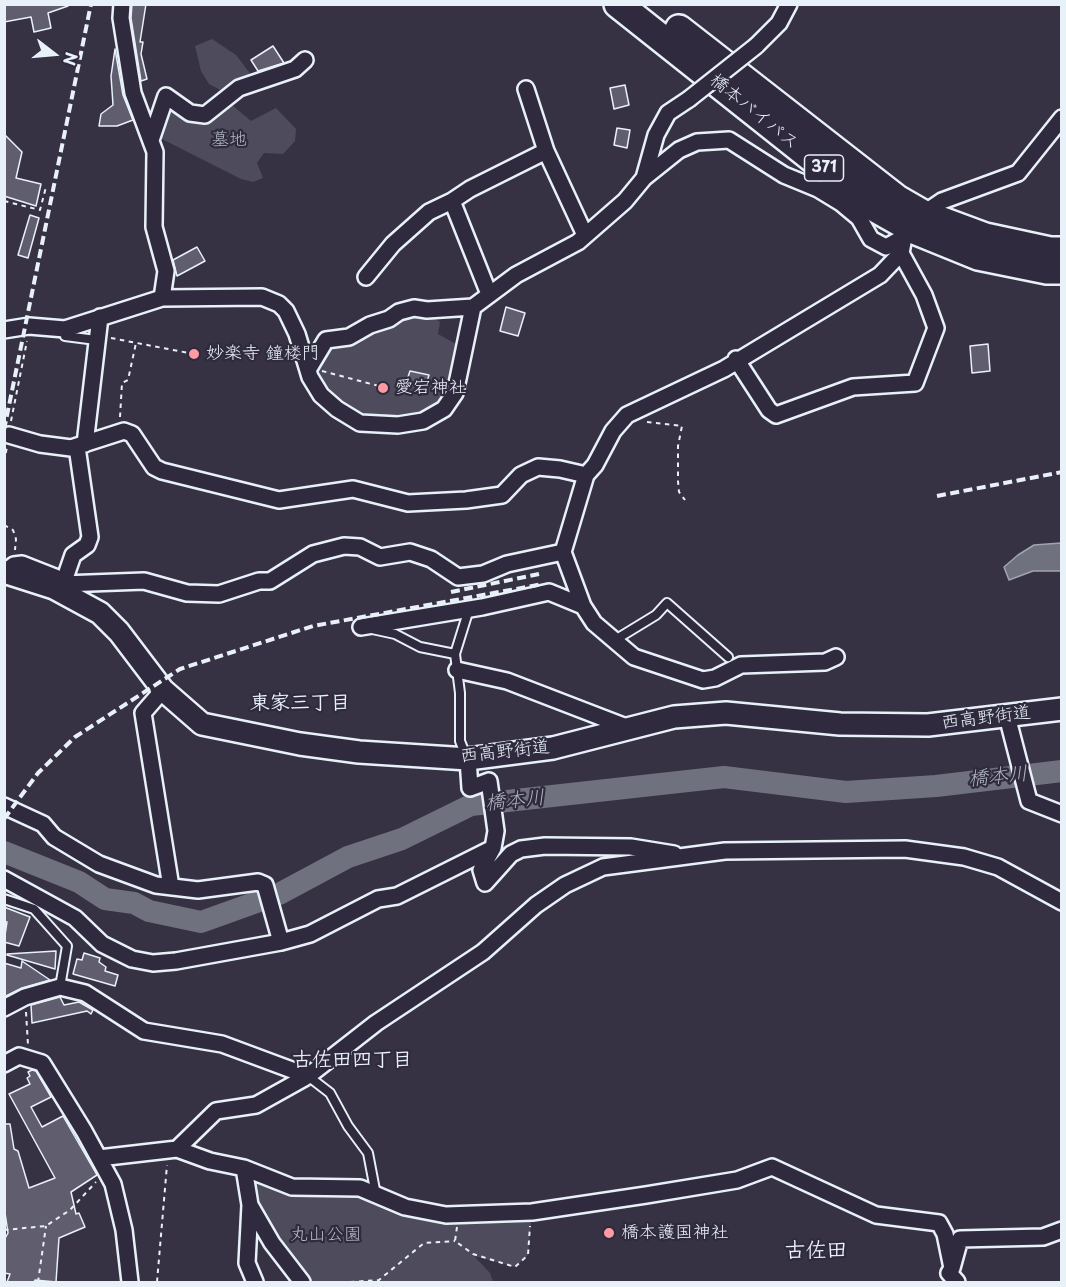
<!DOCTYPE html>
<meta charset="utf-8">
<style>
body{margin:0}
#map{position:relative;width:1066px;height:1287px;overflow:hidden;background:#363244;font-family:"Playpen Sans",sans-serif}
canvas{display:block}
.frame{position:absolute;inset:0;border:6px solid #e8f1f8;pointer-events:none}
.north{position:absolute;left:24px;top:24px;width:60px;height:60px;-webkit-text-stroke:4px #2f2a3d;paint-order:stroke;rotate:106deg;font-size:16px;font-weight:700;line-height:24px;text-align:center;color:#e8f1f8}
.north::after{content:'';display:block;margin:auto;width:21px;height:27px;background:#e8f1f8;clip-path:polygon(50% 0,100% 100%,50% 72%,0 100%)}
</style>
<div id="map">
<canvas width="1066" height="1287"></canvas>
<div class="frame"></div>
<div class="north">N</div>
</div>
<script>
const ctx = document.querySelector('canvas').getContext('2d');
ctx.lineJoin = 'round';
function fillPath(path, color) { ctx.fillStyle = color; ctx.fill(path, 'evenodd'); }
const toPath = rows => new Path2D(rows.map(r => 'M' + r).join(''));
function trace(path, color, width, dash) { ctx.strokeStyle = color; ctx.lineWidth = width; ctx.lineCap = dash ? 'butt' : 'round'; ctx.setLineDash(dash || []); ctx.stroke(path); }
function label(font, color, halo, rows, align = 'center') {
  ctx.font = font + ' "Playpen Sans","Klee One",sans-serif'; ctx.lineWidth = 4.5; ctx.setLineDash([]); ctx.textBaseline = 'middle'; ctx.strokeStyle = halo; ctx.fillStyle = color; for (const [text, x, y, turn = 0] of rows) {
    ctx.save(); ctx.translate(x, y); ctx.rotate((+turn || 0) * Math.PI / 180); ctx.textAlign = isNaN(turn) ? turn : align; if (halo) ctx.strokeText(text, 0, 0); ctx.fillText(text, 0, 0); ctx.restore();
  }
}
const green = toPath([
 [212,39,236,55,252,76,235,82,222,91,209,84,201,71,195,46],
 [226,100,251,121,276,108,296,129,295,141,283,154,264,153,257,163,263,178,253,182,241,179,154,135,164,103,190,115],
 [427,312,440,322,438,334,456,344,451,390,424,418,361,421,310,376,319,352,367,329],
 [244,1168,286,1185,360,1188,405,1207,532,1212,528,1255,515,1267,474,1256,490,1273,493,1282,303,1282,250,1205]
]);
const water = toPath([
 [1061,543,1061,571,1033,571,1009,580,1004,567,1018,555,1034,545,1061,543]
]);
const river = toPath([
 [4,852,79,882,105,899,134,903,149,911,201,922,279,894,348,857,402,839,471,805,724,777,846,792,936,786,1062,771]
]);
const building = toPath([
 [4,4,67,4,68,6,48,13,51,28,34,32,31,17,4,22,4,4],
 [132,4,146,4,140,42,143,42,141,54,147,79,141,81,131,18,132,4],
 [273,46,284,63,258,71,251,60,273,46],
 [115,49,123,95,133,120,117,126,99,126,101,114,113,105,111,76,115,49],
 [625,85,629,105,614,109,610,88,625,85],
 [617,128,630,130,627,148,614,145,617,128],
 [4,134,22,152,16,178,41,184,36,206,4,196,4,134],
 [30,215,39,218,28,258,18,255,30,215],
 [197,247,205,261,177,276,173,260,197,247],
 [506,307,525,313,518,336,500,331,506,307],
 [988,344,990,371,972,373,970,346,988,344],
 [410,371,429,375,426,385,420,384,419,387,406,383,410,371],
 [4,907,30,917,19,946,4,942,7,922,4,921,4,907],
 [56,951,55,969,7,955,7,954,56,951],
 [84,953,100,958,99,962,106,967,105,971,118,975,115,986,73,974,77,959,82,960,84,953],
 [22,961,50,980,22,988,4,997,4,963,21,968,22,961],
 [60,997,64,1005,79,1002,93,1010,91,1014,87,1011,32,1023,31,1005,60,997],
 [32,1070,36,1071,51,1097,31,1107,42,1127,63,1116,97,1175,71,1192,76,1214,79,1213,85,1227,59,1238,56,1282,35,1280,34,1282,7,1282,10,1274,4,1273,4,1240,8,1233,4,1206,4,1124,10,1124,14,1149,18,1151,29,1188,55,1178,9,1094,30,1084,27,1078,30,1076,28,1072,32,1070]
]);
const path = toPath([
 [4,201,40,210,46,187],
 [111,338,194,354],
 [322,371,379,386],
 [120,417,122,383,128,380,136,343],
 [11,421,27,341],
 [647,422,682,426,678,446,678,481,679,492,685,500],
 [4,462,7,447],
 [4,525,13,530,16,539,15,550],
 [26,1012,28,1045],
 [457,1227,455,1241,473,1254,515,1267,528,1255,530,1226],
 [4,1230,46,1226,70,1210,96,1182],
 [38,1282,46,1226],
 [157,1282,167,1165],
 [350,1282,379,1280,424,1243,455,1241]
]);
const lane = toPath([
 [65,330,65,336,96,340],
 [372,629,395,634,420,647,455,654,469,609],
 [615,640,656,615,667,603,728,657],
 [455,654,460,693,460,741,466,756],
 [4,899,34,909,67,946,60,987],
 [308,1076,330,1093,348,1126,368,1153,376,1195]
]);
const street = toPath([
 [122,4,121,18,133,93,155,152,154,227,166,271,162,298],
 [756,46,779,23,789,4],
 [151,140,166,96,190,113,205,115,239,88,295,69,305,60],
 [546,151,585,235],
 [644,178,679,150,697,142,729,140,784,175,818,189,841,203,859,218,871,239,886,247,904,237],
 [452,201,470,189,546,151,526,89],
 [366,277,393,244,429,212,452,201,489,294],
 [4,330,29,326,65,329,162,298,262,297,279,304,286,311,297,334,310,377,321,395,337,409,360,423,398,425,423,421,444,409,455,393,473,307,516,275,578,242,625,201,644,178,656,135,668,113,689,99],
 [736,359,769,410,776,415,853,387,915,383,936,328,924,295,901,253],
 [308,370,326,340,349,337,370,325,389,319,399,312,414,308,427,310,473,307],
 [9,435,40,444,71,448,124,431,132,434,154,467,162,471,279,500,353,489,408,503,466,500,502,495,521,475,538,467,560,469,586,475],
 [85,444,100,317],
 [5,572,14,565,22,564,55,577,63,584,144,581,187,593,219,594,259,581,270,581,313,554,344,546,360,547,380,557,410,552,431,559,458,577,483,574,507,564,563,552,586,475,595,465,613,431,627,415,724,369,880,275,901,253,904,237,914,230,923,214,942,201,1018,173,1062,118],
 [56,589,63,584,73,555,87,545,90,537,77,447],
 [583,606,594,623,634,657,703,680,715,678,741,665,825,662,836,657],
 [361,627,482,607,549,592,583,606,563,552],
 [457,670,507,681,629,728],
 [163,690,143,713,171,887],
 [1007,716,1029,801,1062,814],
 [4,806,43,824,54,837,99,864,156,885,198,890,258,882,265,885,281,942],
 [493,848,481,870,485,883,511,854,521,849,545,846,631,847,674,854],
 [4,879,75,918,102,944,132,959,153,963,176,961,281,942,310,934,378,899,397,896,493,848,496,831,489,781,470,788,468,759],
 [4,1008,25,997,60,987,85,993,144,1031,222,1044,308,1076,376,1023,483,952,536,905,565,885,603,867,725,851,905,849,964,857,998,867,1062,902],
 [4,1064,19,1056,42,1063,84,1131,113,1184,124,1230,130,1282],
 [177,1149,216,1111,256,1105,308,1076],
 [99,1158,177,1149,210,1161,244,1168,292,1187,360,1188,405,1207,446,1215,532,1212,646,1195,737,1180,772,1167,876,1215,939,1223,945,1234,952,1268,960,1239,1043,1237,1062,1230],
 [244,1168,250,1205,272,1243,302,1282],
 [250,1205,247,1263,255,1282],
 [952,1268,949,1273,957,1282]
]);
const secondary = toPath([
 [4,572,54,588,100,613,119,632,163,690,202,724,300,744,359,752,468,759,553,748,674,717,726,713,840,724,928,725,1062,709]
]);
const highway = toPath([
 [618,4,875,208,914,230,978,256,1047,270,1062,270],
 [679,29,897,199,923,214,985,237,1050,251,1062,251]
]);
const rail = toPath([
 [4,430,91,4],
 [937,496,1062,472],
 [451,592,539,574],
 [4,819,38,773,75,737,180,669,313,626,543,584]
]);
const streetBridge = toPath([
 [689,99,756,46]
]);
const markers = [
 [194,354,6,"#ff9aa2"],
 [383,388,6,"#ff9aa2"],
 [609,1233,6,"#ff9aa2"]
];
const shields = [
 [824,168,39]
];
const shieldNames = [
 ["371",824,168]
];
const streetNames = [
 ["橋本バイパス",754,112,39],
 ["西高野街道",986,718,-7],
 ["西高野街道",505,752,-6]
];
const parkNames = [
 ["墓地",229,140],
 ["丸山公園",326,1235]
];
const poiNames = [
 ["妙楽寺 鐘楼門",206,354],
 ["愛宕神社",395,388],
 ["橋本護国神社",621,1233]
];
const neighbourhoodNames = [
 ["東家三丁目",300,703],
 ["古佐田四丁目",352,1060]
];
const waterNames = [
 ["橋本川",998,777,-6],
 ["橋本川",515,801,-6]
];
const quarterNames = [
 ["古佐田",816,1251]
];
fillPath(green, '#4d4b5c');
fillPath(water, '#70717f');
trace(water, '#a0a4af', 1.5);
trace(river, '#70717f', 22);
fillPath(building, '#605e6e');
trace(building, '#e8f1f8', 1.5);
trace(lane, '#e8f1f8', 12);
trace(street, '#e8f1f8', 20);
trace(secondary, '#e8f1f8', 26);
trace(highway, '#e8f1f8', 32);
trace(path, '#e8f1f8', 2, [4.5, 4.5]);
trace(lane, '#2f2a3d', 8);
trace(street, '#2f2a3d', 15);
trace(secondary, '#2f2a3d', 21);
trace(highway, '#2f2a3d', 27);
trace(rail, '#e8f1f8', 4, [9, 4.5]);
trace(streetBridge, '#e8f1f8', 20, []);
trace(streetBridge, '#2f2a3d', 15);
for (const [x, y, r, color] of markers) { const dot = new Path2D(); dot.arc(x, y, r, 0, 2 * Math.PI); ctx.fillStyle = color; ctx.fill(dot); trace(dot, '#2f2a3d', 2); }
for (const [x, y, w] of shields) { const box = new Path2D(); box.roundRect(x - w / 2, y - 13, w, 26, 4.5); ctx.fillStyle = '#2f2a3d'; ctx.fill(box); trace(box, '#e8f1f8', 1.5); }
label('bold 16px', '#e8f1f8', null, shieldNames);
label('18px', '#e8f1f8', '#2f2a3d', streetNames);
label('18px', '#b2b7c1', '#2f2a3d', parkNames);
label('18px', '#e8f1f8', '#2f2a3d', poiNames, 'left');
label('bold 20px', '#e8f1f8', '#2f2a3d', neighbourhoodNames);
label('italic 20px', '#b2b7c2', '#2f2a3d', waterNames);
label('bold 21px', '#e8f1f8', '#2f2a3d', quarterNames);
</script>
